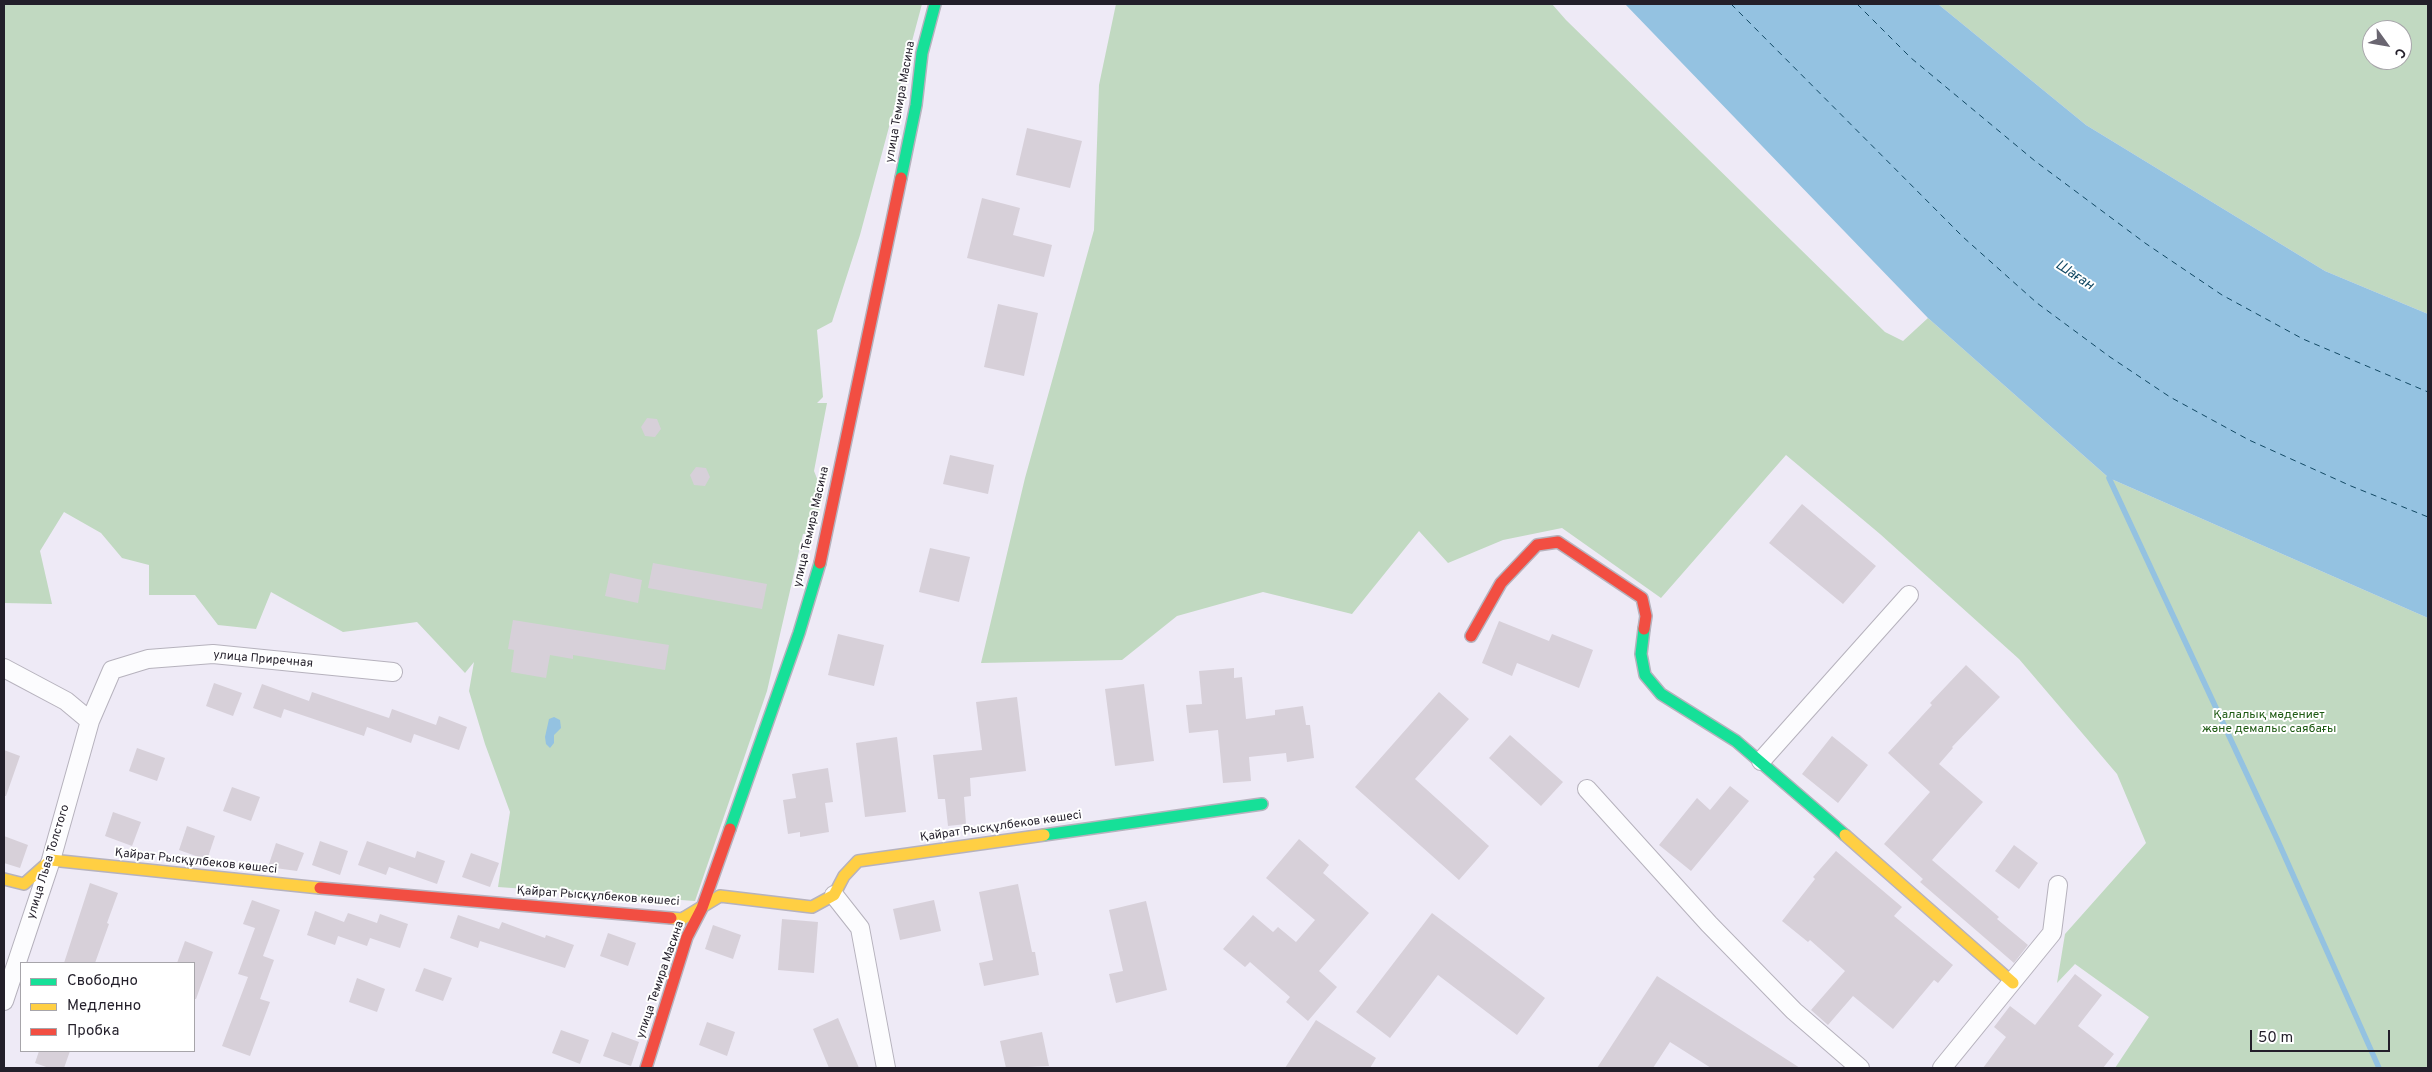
<!DOCTYPE html>
<meta charset="utf-8">
<style>
body{margin:0}
#map{position:relative;width:2432px;height:1072px;overflow:hidden;background:#eeeaf6;font-family:Overpass,sans-serif}
canvas{display:block}
.frame{position:absolute;inset:0;border:5px solid #231f2a;pointer-events:none}
.legend{position:absolute;left:20px;top:962px;width:175px;height:90px;box-sizing:border-box;background:#fff;border:1px solid #a7a5aa;margin:0;padding:6px 9px;list-style:none;font-size:15px;color:#231f2a}
.legend li{display:flex;align-items:center;gap:10px;height:25px}
.legend b{width:25px;border:1px solid #a7a5aa}
.north{position:absolute;left:2362px;top:20px;width:50px;height:50px;box-sizing:border-box;background:#fff;border:1px solid #a7a5aa;border-radius:50%;rotate:122deg;font-size:14px;font-weight:700;line-height:20px;text-align:center;color:#231f2a}
.north::after{content:'';display:block;margin:auto;width:18px;height:22px;background:#6a6671;clip-path:polygon(50% 0,100% 100%,50% 72%,0 100%)}
.scale{position:absolute;left:2250px;top:1030px;width:140px;height:22px;box-sizing:border-box;border:2px solid #231f2a;border-top:0;padding-left:6px;font-size:15px;line-height:18px;white-space:nowrap;color:#231f2a;-webkit-text-stroke:4px #fff;paint-order:stroke}
</style>
<div id="map">
<canvas width="2432" height="1072"></canvas>
<div class="frame"></div>
<ul class="legend">
<li><b style="height:6px;background:#16e098"></b>Свободно</li>
<li><b style="height:6px;background:#ffcf43"></b>Медленно</li>
<li><b style="height:6px;background:#f24e42"></b>Пробка</li>
</ul>
<div class="north">С</div>
<div class="scale">50 m</div>
</div>
<script>
const ctx = document.querySelector('canvas').getContext('2d');
ctx.lineJoin = 'round';
function fillPath(path, color) { ctx.fillStyle = color; ctx.fill(path, 'evenodd'); }
const toPath = rows => new Path2D(rows.map(r => 'M' + r).join(''));
function trace(path, color, width, dash) { ctx.strokeStyle = color; ctx.lineWidth = width; ctx.lineCap = dash ? 'butt' : 'round'; ctx.setLineDash(dash || []); ctx.stroke(path); }
function label(font, color, halo, rows, align = 'center') {
  ctx.font = font + ' Overpass,sans-serif'; ctx.lineWidth = 4; ctx.setLineDash([]); ctx.textBaseline = 'middle'; ctx.strokeStyle = halo; ctx.fillStyle = color; for (const [text, x, y, turn = 0] of rows) {
    ctx.save(); ctx.translate(x, y); ctx.rotate((+turn || 0) * Math.PI / 180); ctx.textAlign = isNaN(turn) ? turn : align; if (halo) ctx.strokeText(text, 0, 0); ctx.fillText(text, 0, 0); ctx.restore();
  }
}
const green = toPath([
 [4,4,922,4,860,235,832,322,817,330,823,397,817,403,827,403,814,471,824,496,813,532,803,534,767,691,695,901,498,887,510,812,485,744,469,691,474,662,465,673,417,622,343,632,271,592,256,629,218,625,195,595,149,595,149,565,122,558,101,533,64,512,40,551,52,604,4,603],
 [1116,4,1552,4,1566,20,1885,332,1903,341,1928,318,2109,478,2428,618,2428,1068,2115,1068,2149,1017,2075,964,2057,983,2065,934,2146,843,2117,774,2019,659,1880,534,1786,455,1661,598,1562,528,1503,540,1448,563,1419,531,1352,614,1263,592,1177,616,1122,660,981,663,1025,478,1094,230,1099,85],
 [1938,4,2428,4,2428,314,2325,271,2086,125],
 [2372,30,2402,30,2402,60,2372,60]
]);
const water = toPath([
 [1625,4,1938,4,2086,125,2325,271,2428,314,2428,618,2109,478,1928,318],
 [554,717,560,720,561,728,554,735,554,743,550,748,546,744,545,737,549,719]
]);
const stream = toPath([
 [2109,478,2277,839,2379,1068]
]);
const ferry = toPath([
 [1731,4,1963,237,2037,303,2110,357,2170,397,2249,440,2351,486,2428,517],
 [1857,4,1911,58,2035,161,2145,243,2222,295,2303,339,2428,392]
]);
const building = toPath([
 [1027,128,1082,141,1070,188,1016,175],
 [982,198,1020,208,1013,235,1052,245,1044,277,967,258],
 [998,304,1038,313,1024,376,984,367],
 [647,418,657,419,661,429,655,437,645,436,641,427],
 [950,455,994,465,988,494,943,484],
 [696,467,706,468,710,477,705,486,694,485,690,475],
 [1802,504,1876,566,1843,604,1769,543],
 [930,548,970,557,959,602,919,592],
 [653,563,767,584,762,609,648,588],
 [610,573,642,580,638,603,605,596],
 [513,620,669,645,665,670,573,655,573,659,550,655,546,678,511,672,514,650,508,649],
 [1499,621,1549,641,1552,634,1593,650,1579,688,1517,663,1512,676,1482,663],
 [838,634,884,645,874,686,828,675],
 [1966,665,2000,697,1952,747,1953,748,1939,764,1983,802,1932,860,1999,917,1997,919,2028,945,2014,963,1920,882,1923,879,1884,844,1930,792,1888,753,1932,705,1930,703],
 [1234,668,1234,678,1242,677,1246,719,1275,715,1275,710,1303,706,1306,725,1310,725,1314,758,1287,762,1286,753,1249,757,1251,781,1223,783,1218,730,1189,733,1186,705,1202,704,1199,671],
 [214,683,242,693,233,716,206,706],
 [262,684,309,701,312,692,389,718,392,709,436,725,439,716,467,727,459,750,414,734,411,743,367,727,364,736,284,709,281,718,253,708],
 [1144,684,1154,761,1115,766,1105,689],
 [1439,692,1469,719,1415,779,1489,846,1459,880,1355,787],
 [1017,697,1026,771,970,778,971,796,964,797,966,824,948,826,945,799,938,799,933,755,982,750,976,702],
 [1510,735,1563,782,1541,806,1489,758],
 [1832,736,1868,765,1838,803,1802,774],
 [897,737,906,812,865,817,856,743],
 [137,748,165,758,157,781,129,771],
 [4,750,20,756,6,796,4,796],
 [828,768,833,802,825,803,829,832,800,837,800,832,788,834,783,800,796,798,792,774],
 [1730,786,1749,801,1691,871,1659,845,1697,798,1710,810],
 [232,787,260,797,251,821,223,811],
 [113,812,141,822,132,846,105,836],
 [187,826,215,836,207,860,179,850],
 [4,836,28,845,20,868,4,863],
 [1299,839,1329,865,1323,873,1369,913,1319,971,1337,987,1308,1021,1286,1002,1290,997,1250,962,1245,967,1223,949,1253,915,1273,932,1278,927,1296,942,1315,920,1266,878],
 [320,841,348,851,340,875,312,865],
 [367,841,415,858,417,851,445,861,437,884,389,867,386,875,358,865],
 [276,843,304,853,297,871,268,867],
 [2014,845,2038,863,2019,889,1995,871],
 [1836,851,1902,907,1894,916,1953,965,1938,983,1934,980,1893,1029,1853,996,1828,1025,1811,1010,1845,971,1810,940,1808,942,1782,921,1815,879,1813,877],
 [471,853,499,863,490,887,462,877],
 [90,883,118,893,107,923,109,924,95,963,64,963],
 [1018,884,1032,952,1035,952,1039,975,984,986,979,963,993,960,979,892],
 [252,900,280,910,263,956,274,960,260,999,270,1002,250,1056,222,1046,248,977,238,974,255,928,243,924],
 [934,900,941,931,900,940,893,909],
 [1146,901,1167,990,1116,1003,1109,974,1123,971,1109,910],
 [315,911,344,922,348,913,377,923,380,914,408,924,400,948,370,938,367,946,338,936,335,945,307,935],
 [1432,913,1545,998,1517,1035,1438,975,1390,1038,1356,1012],
 [458,915,499,929,502,922,545,938,546,935,574,945,565,968,480,941,478,948,450,938],
 [782,919,818,922,814,973,778,970],
 [713,925,741,935,733,959,705,949],
 [608,933,636,943,628,966,600,956],
 [185,941,213,952,196,999,194,999,194,963,177,963],
 [424,968,452,978,443,1001,415,991],
 [2075,974,2102,995,2078,1026,2114,1054,2103,1068,1983,1068,2006,1037,1994,1027,2010,1006,2035,1025],
 [1657,976,1800,1068,1711,1068,1670,1042,1653,1068,1597,1068],
 [357,978,385,989,377,1012,349,1002],
 [838,1018,859,1068,829,1068,813,1029],
 [1316,1020,1376,1058,1370,1068,1285,1068],
 [707,1022,735,1032,727,1056,699,1045],
 [561,1030,589,1040,580,1064,552,1053],
 [612,1032,639,1042,631,1066,603,1056],
 [1042,1032,1049,1066,1006,1068,1000,1041],
 [39,1051,70,1051,64,1068,49,1068,35,1063]
]);
const street = toPath([
 [4,668,66,701,90,721,112,670,148,659,213,654,393,672],
 [1761,761,1909,595],
 [1587,789,1709,924,1794,1011,1860,1068],
 [834,895,860,928,886,1068],
 [4,1001,51,860,90,721],
 [1942,1068,2052,933,2058,885]
]);
const fast = toPath([
 [901,178,916,105,922,53,935,4],
 [1644,629,1641,654,1645,675,1661,694,1736,741,1845,835],
 [730,829,799,633,820,563],
 [1044,835,1262,804]
]);
const slow = toPath([
 [1845,835,2013,983],
 [4,879,24,884,51,860,320,888],
 [671,918,682,919,720,896,812,907,834,895,844,876,858,861,1044,835]
]);
const jam = toPath([
 [820,563,901,178],
 [1471,636,1501,583,1537,545,1558,542,1642,598,1646,616,1644,629],
 [320,888,671,918],
 [646,1068,687,937,702,908,730,829]
]);
const streetNames = [
 ["улица Темира Масина",901,102,-80],
 ["улица Темира Масина",812,527,-77],
 ["улица Приречная",263,660,5],
 ["Қайрат Рысқұлбеков көшесі",1001,827,-8],
 ["улица Льва Толстого",49,862,-73],
 ["Қайрат Рысқұлбеков көшесі",196,862,6],
 ["Қайрат Рысқұлбеков көшесі",598,897,4],
 ["улица Темира Масина",661,980,-71]
];
const parkNames = [
 ["Қалалық мәдениет",2269,716],
 ["және демалыс саябағы",2269,730]
];
const waterNames = [
 ["Шаған",2074,276,33]
];
fillPath(green, '#c1d9c1');
fillPath(water, '#94c2e1');
trace(stream, '#94c2e1', 5.5);
trace(ferry, '#124964', 1, [6, 5]);
fillPath(building, '#d7d0d9');
trace(street, '#b6b2bd', 20);
trace(fast, '#b6b2bd', 14);
trace(slow, '#b6b2bd', 14);
trace(jam, '#b6b2bd', 14);
trace(street, '#fcfcfe', 18);
trace(fast, '#16e098', 11);
trace(slow, '#ffcf43', 11);
trace(jam, '#f24e42', 11);
label('12px', '#231f2a', '#fff', streetNames);
label('12px', '#1e5a13', '#fff', parkNames);
label('italic 14px', '#124964', '#fff', waterNames);
</script>
